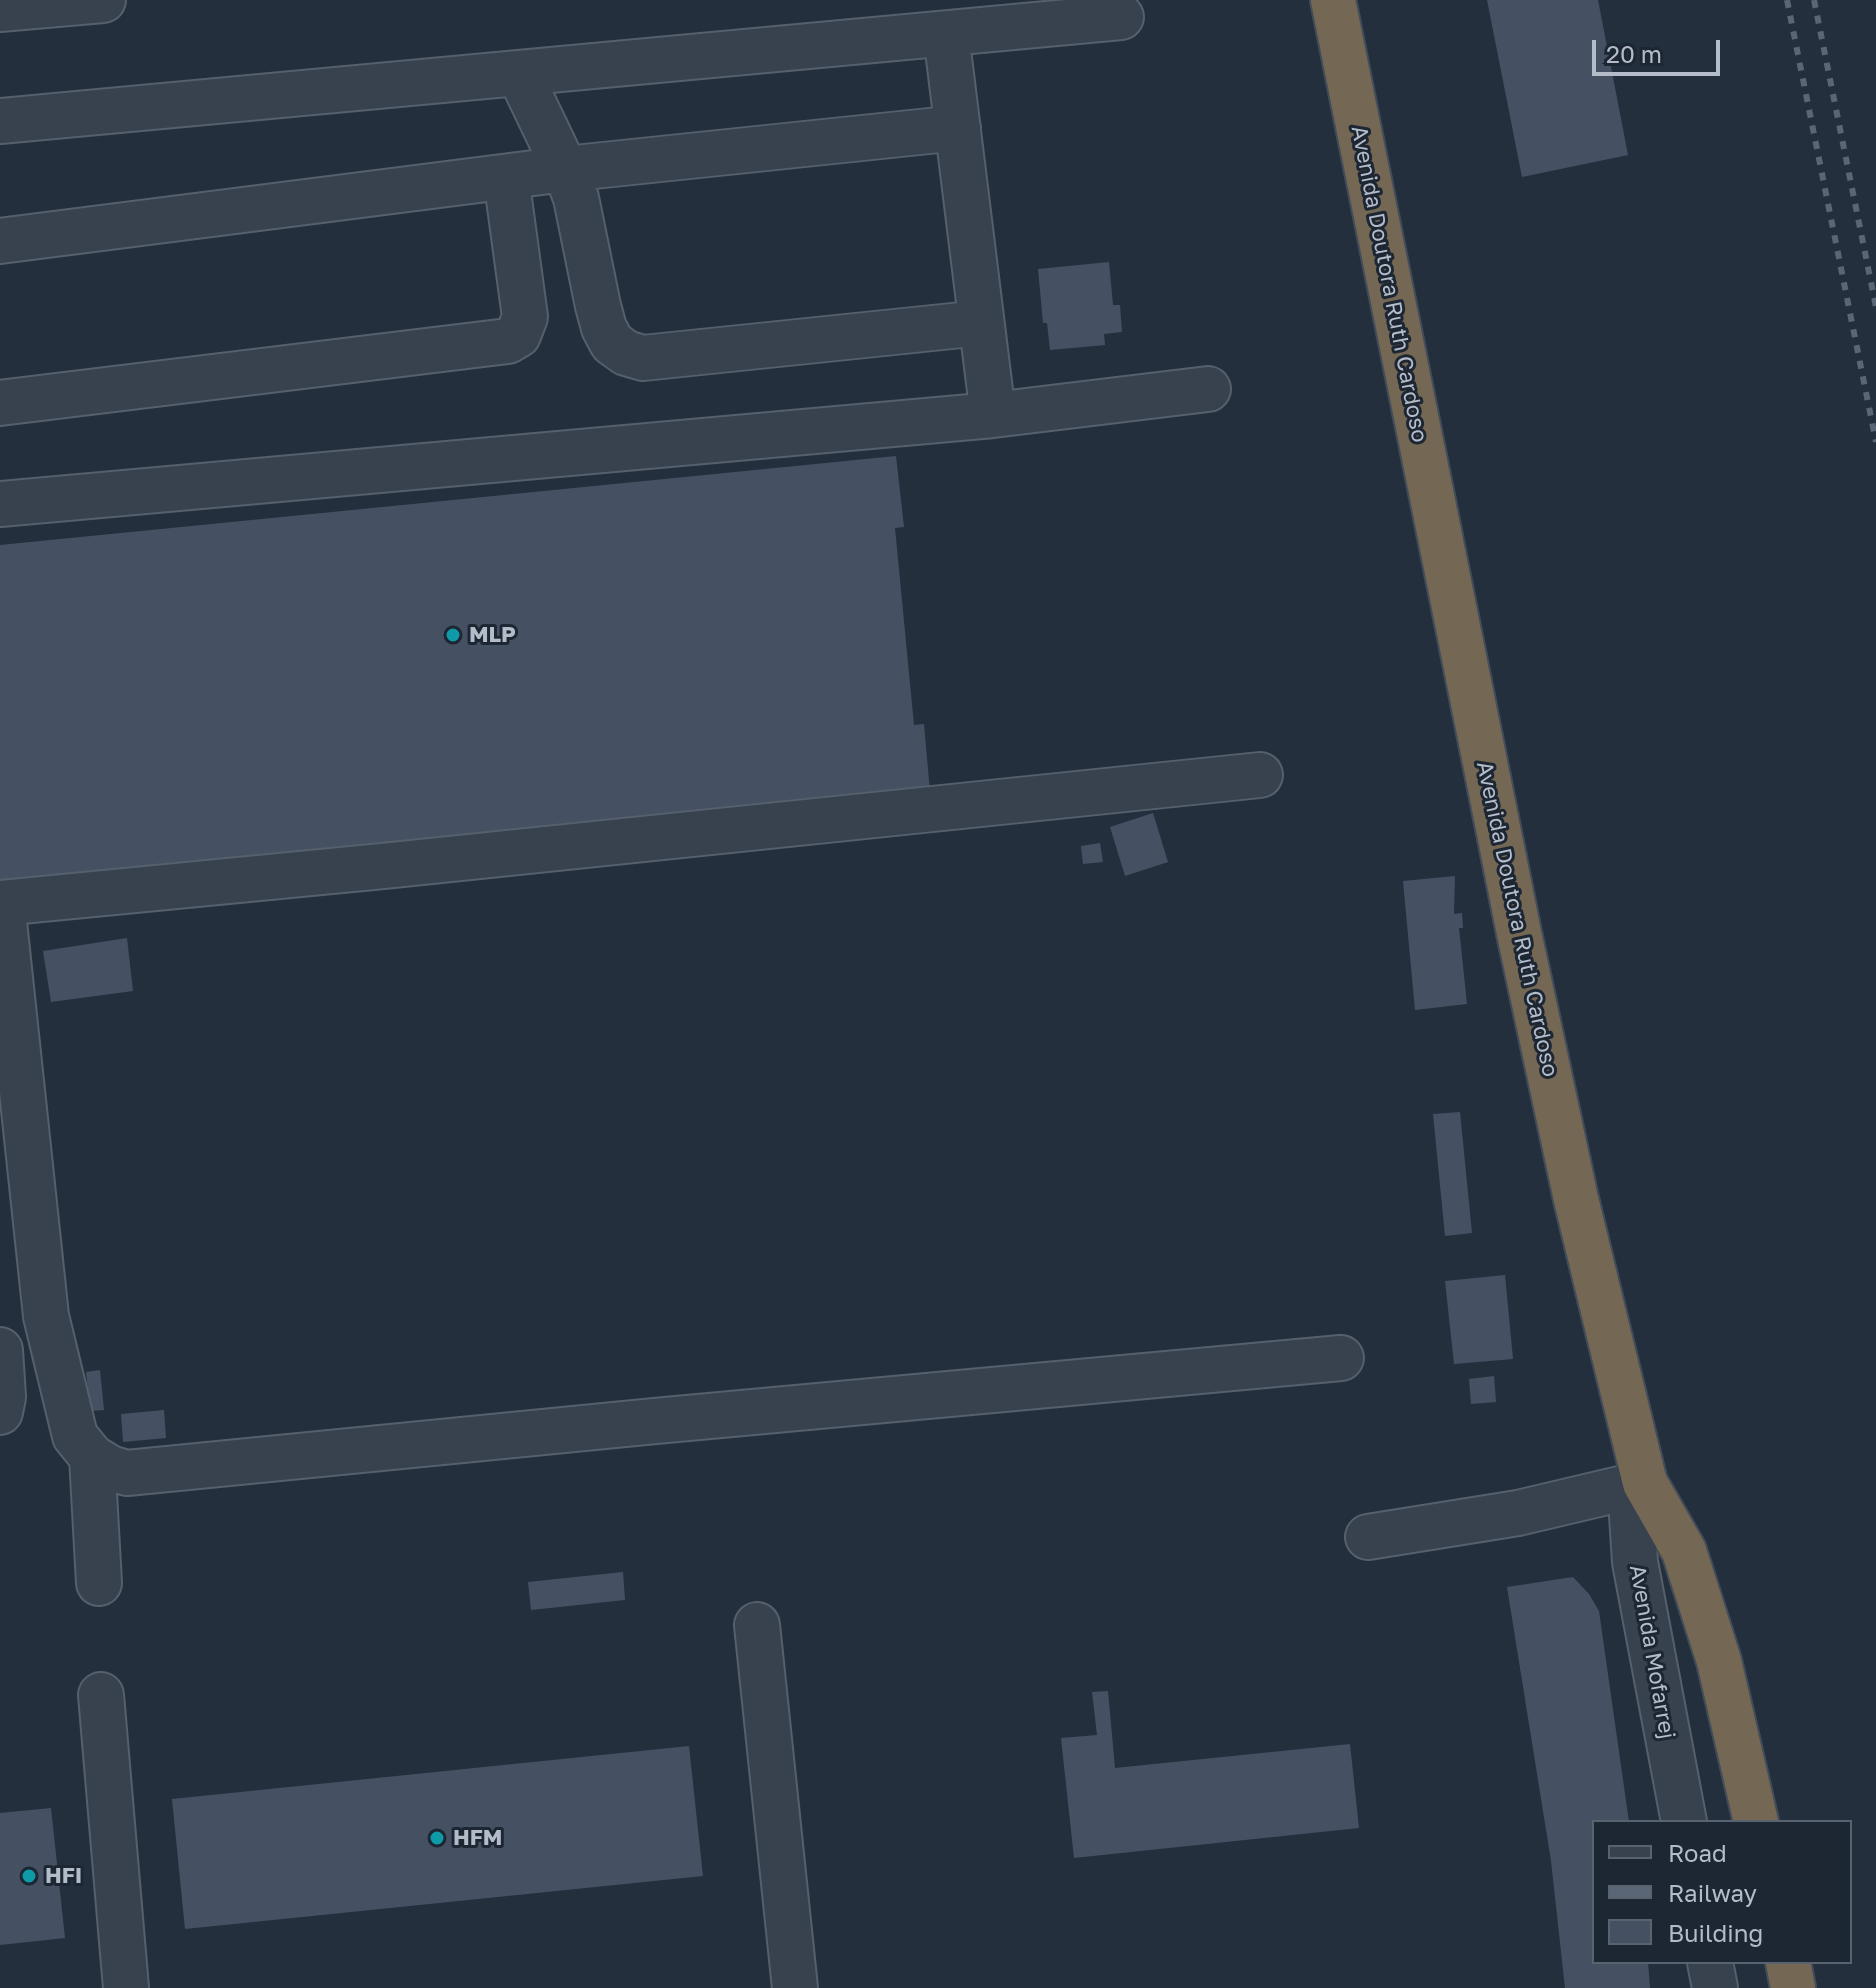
<!DOCTYPE html>
<style>
body{margin:0}
#map{position:relative;width:1876px;height:1988px;overflow:hidden;background:#242f3e;font-family:"Golos Text",sans-serif}
canvas{display:block}
.legend{position:absolute;left:1592px;top:1820px;width:260px;height:144px;box-sizing:border-box;background:#1d2633;border:2px solid #59626f;margin:0;padding:10px 14px;list-style:none;font-size:24px;color:#b4bcc9}
.legend li{display:flex;align-items:center;gap:16px;height:40px}
.legend b{width:40px;border:2px solid #59626f}
.scale{position:absolute;left:1592px;top:40px;width:128px;height:36px;box-sizing:border-box;border:4px solid #b4bcc9;border-top:0;padding-left:10px;font-size:24px;line-height:28px;white-space:nowrap;color:#b4bcc9;-webkit-text-stroke:6px #1d2633;paint-order:stroke}
</style>
<div id="map">
<canvas width="1876" height="1988"></canvas>
<ul class="legend">
<li><b style="height:10px;background:#38414e"></b>Road</li>
<li><b style="height:10px;background:#5a6575"></b>Railway</li>
<li><b style="height:22px;background:#455162"></b>Building</li>
</ul>
<div class="scale">20 m</div>
</div>
<script>
const ctx = document.querySelector('canvas').getContext('2d');
ctx.lineJoin = 'round';
function fillPath(path, color) { ctx.fillStyle = color; ctx.fill(path, 'evenodd'); }
const toPath = rows => new Path2D(rows.map(r => 'M' + r).join(''));
function trace(path, color, width, dash) { ctx.strokeStyle = color; ctx.lineWidth = width; ctx.lineCap = dash ? 'butt' : 'round'; ctx.setLineDash(dash || []); ctx.stroke(path); }
function label(font, color, halo, rows, align = 'center') {
  ctx.font = font + ' "Golos Text",sans-serif'; ctx.lineWidth = 6; ctx.setLineDash([]); ctx.textBaseline = 'middle'; ctx.strokeStyle = halo; ctx.fillStyle = color; for (const [text, x, y, turn = 0] of rows) {
    ctx.save(); ctx.translate(x, y); ctx.rotate((+turn || 0) * Math.PI / 180); ctx.textAlign = isNaN(turn) ? turn : align; if (halo) ctx.strokeText(text, 0, 0); ctx.fillText(text, 0, 0); ctx.restore();
  }
}
const building = toPath([
 [1487,0,1598,0,1628,155,1522,177],
 [1109,262,1113,305,1120,305,1122,332,1104,334,1105,345,1050,350,1047,323,1043,323,1038,269],
 [896,456,904,527,895,528,914,725,924,724,930,792,0,884,0,545],
 [1153,813,1168,862,1125,876,1110,827],
 [1100,843,1103,862,1083,864,1081,846],
 [1455,876,1454,914,1462,913,1463,928,1459,928,1467,1004,1415,1010,1403,881],
 [127,938,133,991,51,1002,43,951],
 [1460,1112,1472,1233,1445,1236,1433,1114],
 [1505,1275,1513,1359,1454,1364,1445,1281],
 [100,1370,104,1410,90,1411,86,1372],
 [1494,1376,1496,1402,1471,1404,1469,1379],
 [164,1410,166,1438,123,1442,121,1414],
 [623,1572,625,1600,531,1610,528,1582],
 [1573,1577,1589,1594,1599,1611,1629,1822,1594,1822,1594,1962,1648,1962,1650,1988,1565,1988,1551,1861,1507,1587],
 [1108,1691,1115,1768,1350,1744,1359,1828,1074,1858,1061,1738,1097,1735,1092,1692],
 [689,1746,703,1876,185,1929,172,1799],
 [51,1808,65,1938,0,1945,0,1813]
]);
const minor = toPath([
 [0,9,103,0],
 [946,34,993,415],
 [519,73,565,169,576,198,598,306,604,328,612,343,626,353,643,358,981,323],
 [0,121,1121,17],
 [0,241,565,169,958,128],
 [0,403,508,341,518,335,525,317,506,177],
 [0,504,993,415,1208,389],
 [0,903,383,866,1260,775],
 [2,903,46,1316,75,1436,92,1457,110,1468,127,1473,655,1421,1341,1358],
 [0,1350,3,1397,0,1412],
 [92,1457,99,1583],
 [1645,1483,1632,1516,1635,1562,1684,1822],
 [1368,1537,1518,1513,1645,1483],
 [757,1625,795,1988],
 [101,1695,126,1988],
 [1710,1962,1715,1988]
]);
const highway = toPath([
 [1333,0,1519,933,1576,1199,1645,1483,1684,1551,1719,1661,1756,1822],
 [1788,1962,1793,1988]
]);
const rail = toPath([
 [1787,0,1876,442],
 [1814,0,1876,307]
]);
const markers = [
 [453,635,8,"#0f9aa8"],
 [437,1838,8,"#0f9aa8"],
 [29,1876,8,"#0f9aa8"]
];
const streetNames = [
 ["Avenida Doutora Ruth Cardoso",1389,284,79],
 ["Avenida Doutora Ruth Cardoso",1517,919,78],
 ["Avenida Mofarrej",1652,1652,80]
];
const poiNames = [
 ["MLP",469,635],
 ["HFM",453,1838],
 ["HFI",45,1876]
];
fillPath(building, '#455162');
trace(minor, '#565f6c', 48);
trace(highway, '#434c59', 48);
trace(minor, '#38414e', 44);
trace(highway, '#746855', 44);
trace(rail, '#5a6575', 6, [8, 8]);
for (const [x, y, r, color] of markers) { const dot = new Path2D(); dot.arc(x, y, r, 0, 2 * Math.PI); ctx.fillStyle = color; ctx.fill(dot); trace(dot, '#1d2633', 3); }
label('22px', '#b4bcc9', '#1d2633', streetNames);
label('bold 22px', '#b4bcc9', '#1d2633', poiNames, 'left');
</script>
